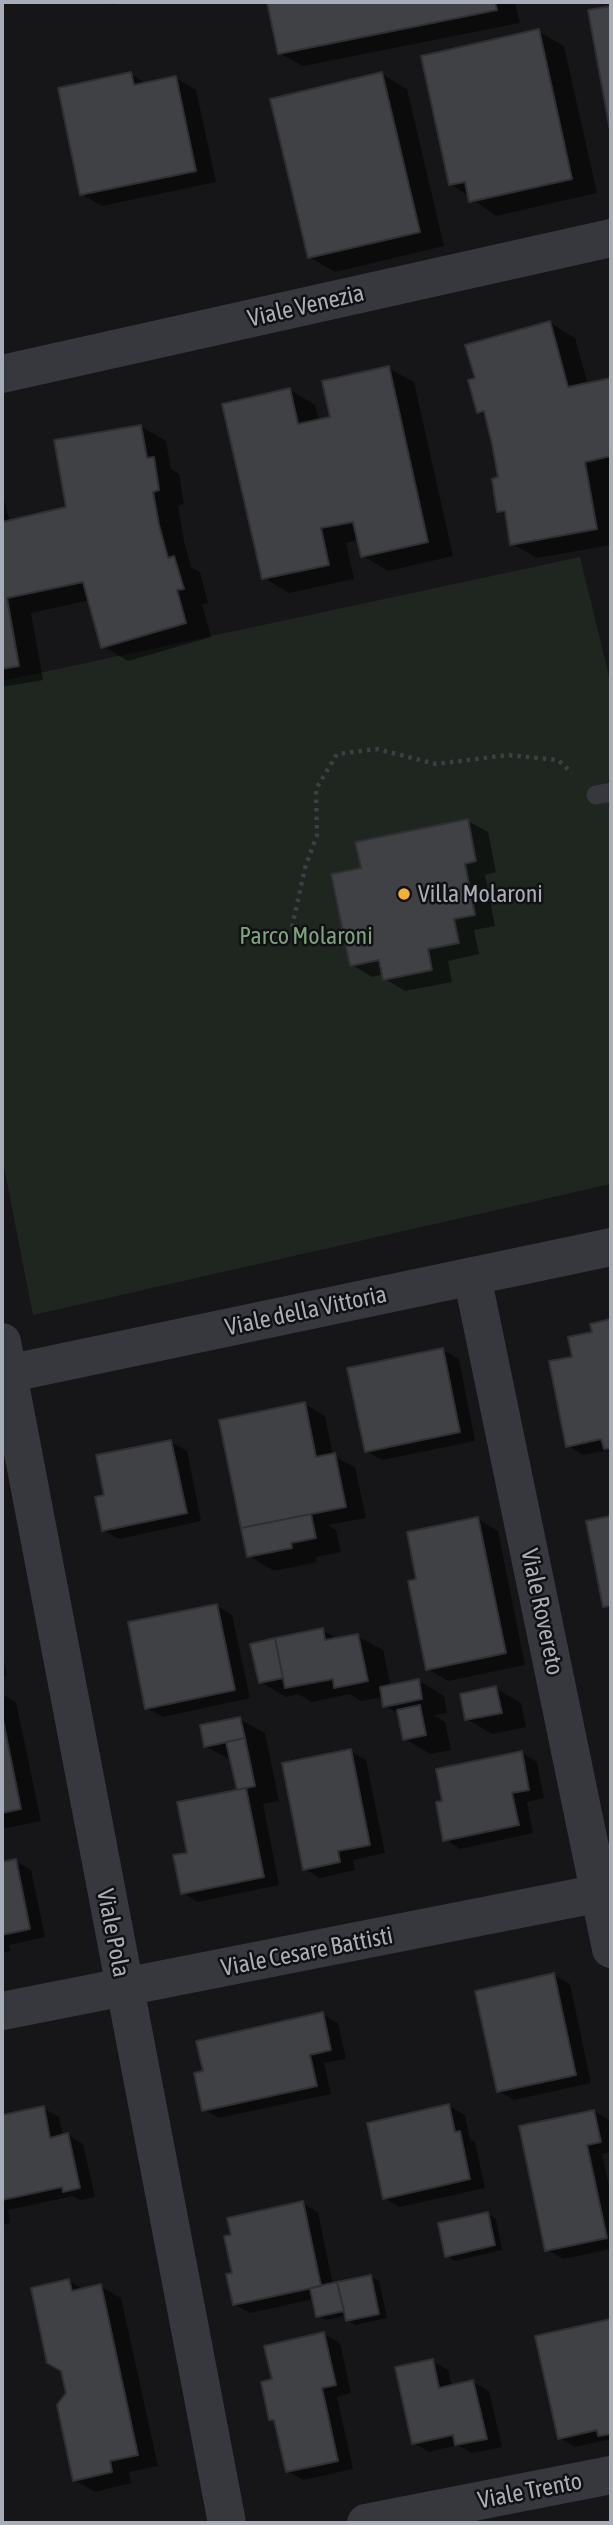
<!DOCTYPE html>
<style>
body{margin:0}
#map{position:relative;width:613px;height:2525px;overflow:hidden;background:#161618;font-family:"Asap Condensed",sans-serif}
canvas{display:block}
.frame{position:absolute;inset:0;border:4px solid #a8adb8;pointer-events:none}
</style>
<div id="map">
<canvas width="613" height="2525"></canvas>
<div class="frame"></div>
</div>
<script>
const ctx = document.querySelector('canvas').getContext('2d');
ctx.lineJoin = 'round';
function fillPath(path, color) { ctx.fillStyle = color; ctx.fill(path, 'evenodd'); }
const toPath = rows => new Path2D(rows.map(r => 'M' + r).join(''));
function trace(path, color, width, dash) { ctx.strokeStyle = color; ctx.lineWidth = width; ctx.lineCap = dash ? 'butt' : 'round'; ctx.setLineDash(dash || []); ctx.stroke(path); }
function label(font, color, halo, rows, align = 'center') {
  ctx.font = font + ' "Asap Condensed",sans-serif'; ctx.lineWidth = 5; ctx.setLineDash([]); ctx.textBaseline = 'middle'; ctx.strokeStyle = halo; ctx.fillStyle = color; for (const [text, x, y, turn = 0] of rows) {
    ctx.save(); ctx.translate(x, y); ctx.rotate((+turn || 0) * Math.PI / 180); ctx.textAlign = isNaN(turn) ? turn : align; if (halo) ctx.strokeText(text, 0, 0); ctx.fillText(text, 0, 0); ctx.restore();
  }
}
const green = toPath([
 [580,557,611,684,611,1184,33,1315,2,1157,2,681]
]);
const shadow = toPath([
 [42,2,117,2,117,5],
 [269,2,515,2,520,23,303,66,279,53],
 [611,7,611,127,590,11],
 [538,31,564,46,597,193,496,216,451,184],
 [131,74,147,84,176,78,196,90,216,182,102,206,81,194],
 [382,74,407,89,444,246,335,272,309,257],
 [550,323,575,338,588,385,611,380,611,545,537,558,512,544,507,516,499,511,500,479,487,417,478,412,477,379],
 [388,368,414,382,453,556,388,571,363,556,359,540,346,543,354,579,289,593,264,578,290,390,315,405,319,421,332,418],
 [140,426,166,441,171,469,179,474,184,504,178,506,184,541,191,567,200,572,208,603,202,604,211,637,128,661,103,646,90,600,31,613,43,680,2,687,2,492,10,522,68,508],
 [468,821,488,832,496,872,485,875,495,926,474,930,479,954,448,961,452,982,405,991,385,979,384,974,372,977,352,965,363,869],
 [611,1321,611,1452,608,1450,583,1455,568,1446,575,1358,594,1334,592,1325],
 [443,1350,459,1359,475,1441,382,1460,366,1451],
 [305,1404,325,1416,333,1456,355,1467,366,1518,328,1525,336,1530,341,1552,316,1557,317,1562,274,1571,249,1556],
 [171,1442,187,1451,201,1521,119,1539,103,1530,106,1496],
 [611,1517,611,1610,605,1606,588,1522],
 [478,1519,498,1531,525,1665,448,1681,428,1669,418,1580],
 [217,1606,232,1615,250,1698,163,1717,147,1708],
 [322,1630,338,1639,357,1636,383,1650,391,1687,419,1681,444,1696,447,1713,434,1715,445,1722,451,1750,430,1754,405,1739,400,1714,385,1706,384,1697,361,1701,350,1694,312,1702,298,1694,286,1697,260,1682,252,1645],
 [2,1651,7,1676,2,1677],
 [496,1688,521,1703,526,1727,492,1734,467,1719],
 [2,1694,16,1702,41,1821,2,1829],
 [239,1719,265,1733,279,1801,263,1804,279,1885,198,1902,183,1893,189,1854,239,1791,231,1760,205,1746],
 [350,1751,366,1760,385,1853,353,1860,355,1870,320,1878,305,1869],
 [522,1753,537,1762,544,1798,527,1802,533,1833,460,1849,445,1839,444,1802],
 [16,1861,31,1870,45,1937,9,1945,11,1951,2,1953,2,1864],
 [554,1975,570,1984,591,2083,514,2100,499,2091],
 [322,2014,338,2023,346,2059,324,2063,331,2094,219,2118,203,2109],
 [449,2106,465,2115,470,2139,475,2142,485,2188,400,2207,384,2198],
 [43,2108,59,2117,63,2136,68,2135,83,2144,95,2197,80,2200,73,2196,8,2210,10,2223,2,2225,2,2117],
 [594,2111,609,2120,611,2130,611,2152,602,2154,611,2195,611,2249,563,2259,547,2250],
 [302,2203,318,2212,333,2285,370,2276,379,2281,387,2318,355,2325,347,2320,346,2316,326,2320,318,2316,314,2299,250,2313,234,2304,234,2274],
 [488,2214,496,2219,502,2250,455,2261,447,2256],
 [69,2281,84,2290,100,2286,121,2298,158,2466,129,2472,131,2483,95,2492,75,2480,68,2394],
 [611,2321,611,2442,607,2440,575,2447,559,2438,537,2338],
 [324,2334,340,2343,351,2393,337,2397,353,2469,303,2480,287,2471,277,2423,271,2419,274,2381],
 [432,2361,448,2370,452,2387,473,2382,489,2391,502,2447,472,2453,458,2445,429,2452,414,2443]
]);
const building = toPath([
 [267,2,495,2,497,10,278,54,267,2],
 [611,6,611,136,588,10,611,6],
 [539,29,572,179,469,202,465,182,449,185,421,56,539,29],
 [131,72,134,85,176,76,196,171,80,195,58,88,131,72],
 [382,72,420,232,308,258,270,99,382,72],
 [550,321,568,387,611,378,611,456,585,462,597,529,510,545,505,511,497,512,492,479,498,477,492,444,484,411,477,413,468,380,475,378,465,345,550,321],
 [389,366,428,542,361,557,353,522,321,528,329,565,262,579,222,404,290,388,298,424,330,417,322,381,389,366],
 [141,425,147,458,154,457,159,490,153,492,159,525,168,558,174,556,184,589,177,590,186,623,101,648,83,582,7,598,19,666,2,669,2,522,66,507,54,440,141,425],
 [468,819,476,861,465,864,475,915,454,919,459,943,428,949,432,970,383,980,379,960,350,966,331,874,361,868,355,842,468,819],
 [611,1319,611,1448,604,1449,601,1439,566,1447,549,1361,572,1357,568,1337,592,1332,590,1324,611,1319],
 [443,1348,460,1432,365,1452,347,1368,443,1348],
 [305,1402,316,1457,335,1453,346,1507,241,1528,219,1420,305,1402],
 [171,1440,187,1513,102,1531,95,1497,104,1495,96,1455,171,1440],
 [311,1514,316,1538,291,1543,292,1548,247,1557,241,1528,311,1514],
 [611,1516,611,1606,603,1607,586,1521,611,1516],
 [478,1517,506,1653,426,1670,408,1581,416,1579,407,1532,478,1517],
 [217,1604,235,1690,145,1709,128,1622,217,1604],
 [323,1628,325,1640,358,1634,368,1681,334,1688,333,1679,285,1688,275,1638,323,1628],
 [275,1638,283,1678,259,1683,250,1644,275,1638],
 [419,1679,422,1699,383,1707,380,1687,419,1679],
 [496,1686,502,1713,465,1720,460,1694,496,1686],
 [420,1705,426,1735,403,1740,397,1710,420,1705],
 [2,1715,21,1809,2,1813,2,1715],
 [240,1717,245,1738,204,1747,200,1725,240,1717],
 [245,1738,255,1786,237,1790,226,1742,245,1738],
 [351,1749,370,1845,338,1851,340,1862,303,1870,282,1763,351,1749],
 [522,1751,529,1790,512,1793,519,1825,443,1841,436,1802,442,1801,436,1769,522,1751],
 [246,1788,264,1877,181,1894,173,1855,187,1853,177,1802,246,1788],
 [16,1859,30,1929,2,1935,2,1862,16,1859],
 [554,1973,576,2075,497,2092,475,1991,554,1973],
 [323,2012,331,2050,310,2055,317,2086,202,2111,194,2073,203,2071,196,2041,323,2012],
 [449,2104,455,2132,460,2131,470,2179,383,2199,367,2123,449,2104],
 [44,2106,50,2138,68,2133,80,2188,63,2192,62,2187,2,2200,2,2115,44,2106],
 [594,2110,601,2142,587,2145,607,2238,545,2251,519,2126,594,2110],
 [303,2201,321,2286,233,2305,226,2274,232,2273,224,2236,231,2235,227,2218,303,2201],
 [488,2212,495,2245,445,2257,438,2223,488,2212],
 [371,2275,379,2314,346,2321,337,2282,371,2275],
 [69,2279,72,2291,101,2284,138,2455,110,2461,112,2472,73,2481,57,2405,66,2393,61,2371,47,2363,31,2288,69,2279],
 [337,2282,344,2311,316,2317,310,2288,337,2282],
 [611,2319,611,2434,598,2436,597,2430,558,2439,535,2336,611,2319],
 [324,2332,336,2385,322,2388,338,2461,286,2472,274,2420,269,2420,261,2382,272,2379,264,2346,324,2332],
 [433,2359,439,2388,473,2380,487,2439,455,2445,453,2435,412,2444,395,2367,433,2359]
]);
const path = toPath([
 [292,927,305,868,317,835,316,789,337,754,377,749,436,764,508,755,558,760,572,773]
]);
const lane = toPath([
 [596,795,611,792]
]);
const street = toPath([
 [2,374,611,238],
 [472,1276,611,1949],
 [2,1342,227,2523],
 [2,1375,611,1247],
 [2,2011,611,1891],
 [366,2523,611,2475]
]);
const markers = [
 [404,894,7,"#f2b134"]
];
const streetNames = [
 ["Viale Venezia",306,306,-13],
 ["Viale della Vittoria",306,1311,-12],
 ["Viale Rovereto",542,1612,78],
 ["Viale Pola",113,1933,79],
 ["Viale Cesare Battisti",307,1952,-11],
 ["Viale Trento",530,2491,-11]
];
const poiNames = [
 ["Villa Molaroni",418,894]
];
const parkNames = [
 ["Parco Molaroni",306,936]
];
fillPath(green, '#1e261f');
fillPath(shadow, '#0007');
fillPath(building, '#404145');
trace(building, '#303034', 2);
trace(path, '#3d3f44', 4.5, [3.5, 5]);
trace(lane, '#37383d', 19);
trace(street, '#37383d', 38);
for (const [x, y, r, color] of markers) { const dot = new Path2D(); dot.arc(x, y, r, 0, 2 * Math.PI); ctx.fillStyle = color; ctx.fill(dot); trace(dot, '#111113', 2.5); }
label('24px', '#a8adb8', '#111113', streetNames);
label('24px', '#a8adb8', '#111113', poiNames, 'left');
label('24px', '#7fa381', '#111113', parkNames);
</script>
